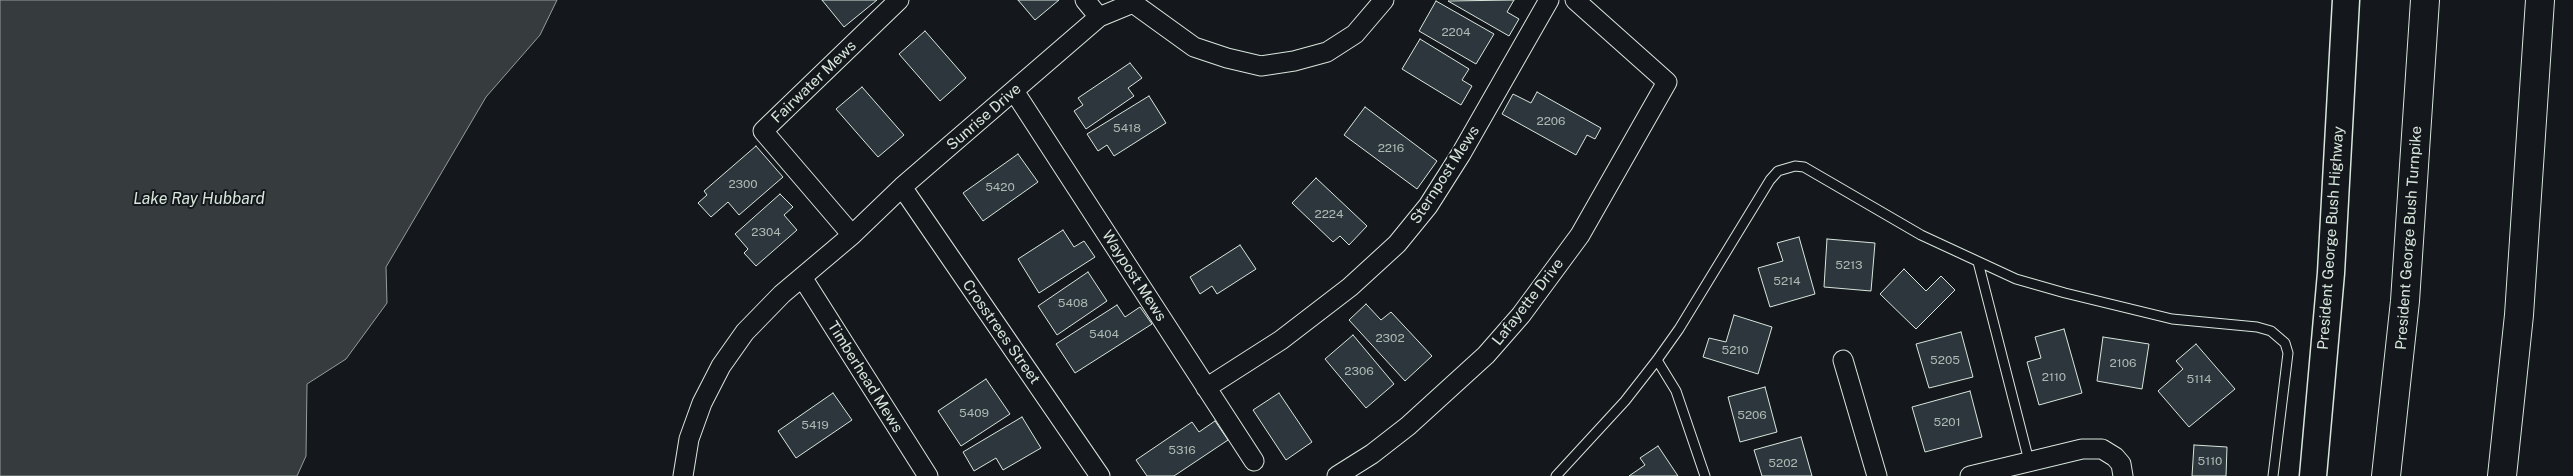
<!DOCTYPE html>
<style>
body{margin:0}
canvas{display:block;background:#14181c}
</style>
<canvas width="2573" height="476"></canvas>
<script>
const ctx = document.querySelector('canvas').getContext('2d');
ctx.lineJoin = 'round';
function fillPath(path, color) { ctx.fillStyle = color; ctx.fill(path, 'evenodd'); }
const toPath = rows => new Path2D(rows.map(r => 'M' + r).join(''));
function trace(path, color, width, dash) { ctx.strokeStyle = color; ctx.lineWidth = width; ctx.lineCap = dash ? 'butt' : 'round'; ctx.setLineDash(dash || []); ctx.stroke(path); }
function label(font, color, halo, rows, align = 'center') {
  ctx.font = font + ' "Public Sans",sans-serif'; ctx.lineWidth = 4; ctx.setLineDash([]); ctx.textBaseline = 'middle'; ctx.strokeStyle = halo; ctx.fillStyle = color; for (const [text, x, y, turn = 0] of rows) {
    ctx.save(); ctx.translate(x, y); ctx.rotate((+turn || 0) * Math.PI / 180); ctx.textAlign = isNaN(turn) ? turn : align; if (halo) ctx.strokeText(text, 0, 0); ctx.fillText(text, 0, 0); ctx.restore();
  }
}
const water = toPath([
 [0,0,557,0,540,35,486,97,386,267,387,303,346,359,307,384,306,456,297,476,0,476,0,0]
]);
const building = toPath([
 [822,0,877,0,844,27,822,0],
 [1018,0,1059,0,1035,20,1018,0],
 [1514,0,1507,12,1519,19,1509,36,1448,1,1514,0],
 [1436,1,1494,34,1476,64,1419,31,1436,1],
 [925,31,966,78,940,101,899,54,925,31],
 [1420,39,1469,69,1462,80,1472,86,1461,105,1402,69,1420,39],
 [1130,63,1142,78,1128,88,1134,96,1086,129,1074,111,1083,105,1078,98,1130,63],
 [862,87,904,135,878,157,836,109,862,87],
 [1537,92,1601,128,1595,139,1587,135,1576,155,1502,114,1513,94,1531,103,1537,92],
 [1149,96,1166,123,1114,156,1107,145,1098,151,1087,134,1149,96],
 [1365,107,1437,161,1417,189,1344,135,1365,107],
 [756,146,783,177,739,215,728,202,711,217,698,203,707,195,704,191,756,146],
 [1018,154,1038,182,983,221,963,193,1018,154],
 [1316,178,1367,226,1349,245,1340,236,1333,242,1292,203,1316,178],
 [780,194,793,207,784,215,797,230,756,266,744,253,748,249,735,234,780,194],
 [1063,230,1074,247,1084,241,1095,257,1039,293,1018,259,1063,230],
 [1799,237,1815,294,1770,307,1758,268,1783,261,1777,243,1799,237],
 [1827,239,1875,243,1871,291,1824,287,1827,239],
 [1240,245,1256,269,1217,294,1212,286,1200,294,1190,277,1240,245],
 [1904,269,1926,291,1941,276,1955,290,1916,329,1880,294,1904,269],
 [1088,272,1107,301,1057,335,1038,306,1088,272],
 [1366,304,1381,320,1391,312,1432,356,1405,381,1349,320,1366,304],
 [1117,305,1125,317,1140,307,1152,324,1075,373,1056,344,1117,305],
 [1734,315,1772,327,1758,374,1703,357,1709,338,1726,342,1734,315],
 [2064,329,2082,393,2039,405,2027,362,2041,358,2035,337,2064,329],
 [1961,332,1973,377,1929,388,1916,344,1961,332],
 [1353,335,1394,384,1366,408,1325,359,1353,335],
 [2103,337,2149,344,2142,389,2097,381,2103,337],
 [2196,344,2235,389,2189,427,2158,391,2183,369,2176,361,2196,344],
 [986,379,1010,414,961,446,938,411,986,379],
 [1765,387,1777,432,1740,442,1728,397,1765,387],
 [1970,391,1982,437,1925,452,1912,407,1970,391],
 [833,393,852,420,796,458,778,431,833,393],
 [1279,393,1312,442,1286,460,1253,410,1279,393],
 [1022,417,1041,448,1003,470,996,458,974,471,963,452,1022,417],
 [1215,421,1228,440,1174,476,1147,476,1136,460,1192,422,1199,432,1215,421],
 [1801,437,1812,476,1762,476,1754,450,1801,437],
 [2194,445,2227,447,2226,476,2192,476,2194,445],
 [1658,446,1678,476,1629,476,1645,465,1640,458,1658,446]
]);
const service = toPath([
 [1978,262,2029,461],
 [1657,360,1676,391,1705,476],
 [1556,476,1625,401,1657,360,1679,329,1770,180,1778,171,1795,166,1804,167,1921,235,2016,279,2065,293,2172,319,2257,327,2271,331,2285,343,2288,353,2273,476]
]);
const minor = toPath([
 [1085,0,1099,17],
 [1014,91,1254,461],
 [902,187,1100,476],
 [852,235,763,131,899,0],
 [802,277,928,476],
 [1843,360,1877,476],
 [1206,388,1281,340,1350,287,1397,244,1428,206,1461,154,1549,0],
 [683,476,689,439,702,403,721,366,745,332,782,294,852,235,902,187,1099,17,1133,3,1194,47,1227,58,1261,66,1294,61,1327,52,1355,34,1384,0],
 [1337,476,1372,454,1408,426,1486,355,1521,315,1580,235,1667,82,1575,0],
 [1970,476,2082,449,2102,449,2115,457,2121,464,2123,476]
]);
const secondary = toPath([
 [2313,476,2331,273,2346,0]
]);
const motorway = toPath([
 [2386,476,2405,301,2425,0],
 [2502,476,2519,315,2540,0]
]);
const numberNames = [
 ["2204",1456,32],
 ["2206",1551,121],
 ["5418",1127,128],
 ["2216",1391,148],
 ["2300",743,184],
 ["5420",1000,187],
 ["2224",1329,214],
 ["2304",766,232],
 ["5213",1849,265],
 ["5214",1787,281],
 ["5408",1073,303],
 ["5404",1104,334],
 ["2302",1390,338],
 ["5210",1735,350],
 ["5205",1945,360],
 ["2106",2123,363],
 ["2306",1359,371],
 ["2110",2054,377],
 ["5114",2199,379],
 ["5409",974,413],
 ["5206",1752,415],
 ["5201",1947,422],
 ["5419",815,425],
 ["5316",1182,450],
 ["5110",2210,461],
 ["5202",1783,463]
];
const streetNames = [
 ["Fairwater Mews",814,82,-44],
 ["Sunrise Drive",984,117,-41],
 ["Sternpost Mews",1445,175,-57],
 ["President George Bush Highway",2331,238,-86],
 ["President George Bush Turnpike",2409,238,-86],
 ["Waypost Mews",1134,276,57],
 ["Lafayette Drive",1528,302,-52],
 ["Crosstrees Street",1001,332,55],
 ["Timberhead Mews",865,377,58]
];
const waterNames = [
 ["Lake Ray Hubbard",199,199]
];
fillPath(water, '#363b3e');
trace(water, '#939e99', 1);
fillPath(building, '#2c363c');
trace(building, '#d8e6dc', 1);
trace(service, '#d8e6dc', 11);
trace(minor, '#d8e6dc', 21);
trace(secondary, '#d8e6dc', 29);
trace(motorway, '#d8e6dc', 30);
trace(service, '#14181c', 9);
trace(minor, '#14181c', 19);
trace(secondary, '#14181c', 26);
trace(motorway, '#14181c', 28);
label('12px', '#adbab4', null, numberNames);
label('15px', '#d8e6dc', '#14181c', streetNames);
label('italic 16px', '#d8e6dc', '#14181c', waterNames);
</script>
